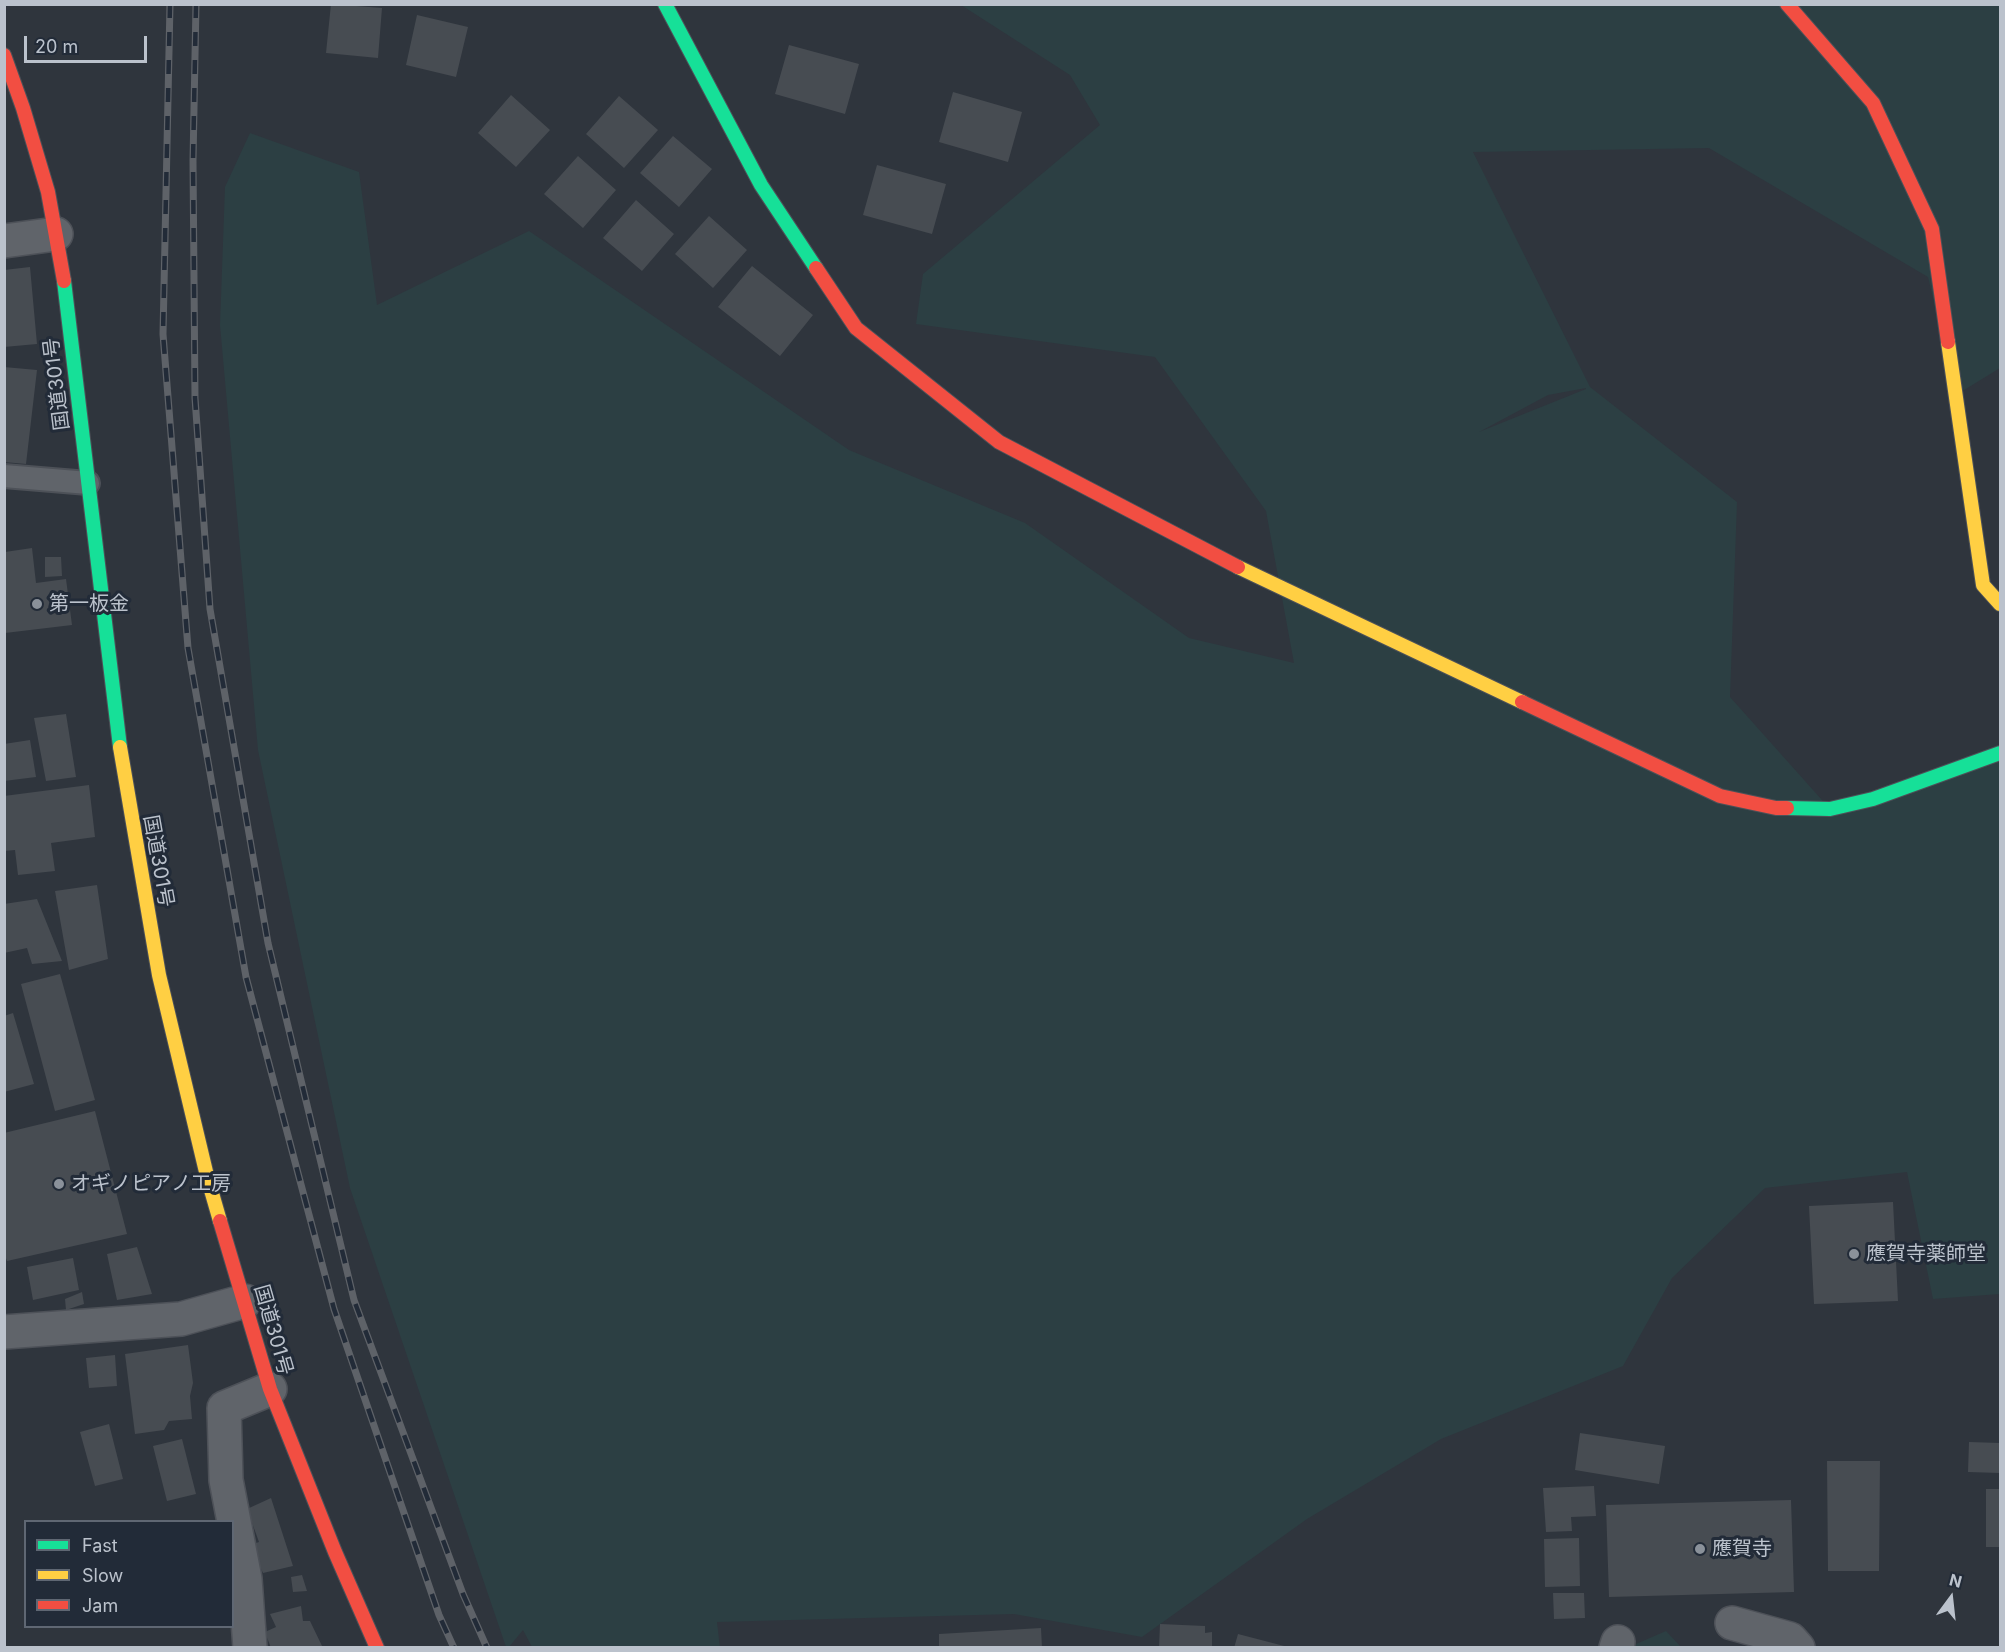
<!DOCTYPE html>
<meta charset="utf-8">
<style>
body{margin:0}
#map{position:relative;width:2005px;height:1652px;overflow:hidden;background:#2f353d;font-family:Inter,sans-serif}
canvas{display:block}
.frame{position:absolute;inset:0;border:6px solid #bbc2cc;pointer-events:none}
.legend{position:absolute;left:24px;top:1520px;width:210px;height:108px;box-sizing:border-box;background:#222b38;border:2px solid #5f6773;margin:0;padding:8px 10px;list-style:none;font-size:18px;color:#bbc2cc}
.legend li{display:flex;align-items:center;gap:12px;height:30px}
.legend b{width:30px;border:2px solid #5f6773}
.north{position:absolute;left:1921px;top:1568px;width:60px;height:60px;-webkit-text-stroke:4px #222b38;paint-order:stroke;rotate:15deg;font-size:16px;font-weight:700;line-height:24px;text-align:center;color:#bbc2cc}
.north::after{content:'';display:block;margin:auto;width:21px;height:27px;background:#bbc2cc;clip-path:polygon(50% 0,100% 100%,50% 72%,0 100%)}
.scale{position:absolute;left:24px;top:36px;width:123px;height:27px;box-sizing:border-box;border:3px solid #bbc2cc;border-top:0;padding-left:8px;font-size:18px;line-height:21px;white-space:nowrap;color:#bbc2cc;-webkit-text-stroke:4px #222b38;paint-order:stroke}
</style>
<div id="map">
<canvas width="2005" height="1652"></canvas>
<div class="frame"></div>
<ul class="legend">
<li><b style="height:8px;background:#16e098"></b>Fast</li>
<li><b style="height:8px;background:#ffcf43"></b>Slow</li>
<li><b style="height:8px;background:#f24e42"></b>Jam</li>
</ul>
<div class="north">N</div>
<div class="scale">20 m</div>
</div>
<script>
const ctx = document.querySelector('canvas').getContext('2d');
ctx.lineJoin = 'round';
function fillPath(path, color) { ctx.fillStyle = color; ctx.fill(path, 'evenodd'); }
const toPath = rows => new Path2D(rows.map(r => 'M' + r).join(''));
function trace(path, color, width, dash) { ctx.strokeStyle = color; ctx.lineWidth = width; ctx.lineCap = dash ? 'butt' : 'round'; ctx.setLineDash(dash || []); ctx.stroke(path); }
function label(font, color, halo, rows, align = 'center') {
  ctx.font = font + ' Inter,"Noto Sans JP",sans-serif'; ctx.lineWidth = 6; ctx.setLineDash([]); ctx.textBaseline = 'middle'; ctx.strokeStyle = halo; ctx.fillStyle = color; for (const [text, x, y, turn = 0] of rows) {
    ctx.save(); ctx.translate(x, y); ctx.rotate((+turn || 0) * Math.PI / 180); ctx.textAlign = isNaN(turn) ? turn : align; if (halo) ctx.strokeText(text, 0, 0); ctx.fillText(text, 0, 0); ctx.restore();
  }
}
const green = toPath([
 [961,5,2000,5,2000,368,1956,395,1928,277,1709,148,1473,152,1590,387,1737,502,1730,697,1830,809,2000,753,2000,1294,1933,1299,1907,1172,1765,1188,1672,1278,1623,1366,1441,1439,1307,1519,1142,1637,1014,1614,717,1622,720,1648,532,1647,523,1630,509,1647,506,1647,350,1188,258,750,220,325,225,187,250,133,359,172,377,305,529,231,849,450,1025,523,1189,638,1294,663,1266,511,1155,357,916,324,923,274,1100,125,1070,75],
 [1586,388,1586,389,1479,432,1548,395],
 [1666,1631,1681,1647,1635,1647,1636,1644]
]);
const building = toPath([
 [331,4,382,8,378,58,326,53],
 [417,15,468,27,456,77,406,65],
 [789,45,859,64,845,114,775,94],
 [953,92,1022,112,1008,162,939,142],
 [511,95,550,130,516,167,478,133],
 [619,96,658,130,624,168,586,134],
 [673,136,712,169,679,207,640,173],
 [578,156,616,190,583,228,544,194],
 [877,165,946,184,932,234,863,215],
 [636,200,674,234,642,271,603,238],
 [709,216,747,250,713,288,675,254],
 [752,266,813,315,780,356,718,307],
 [30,267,37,344,4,347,4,270],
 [4,367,37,370,26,464,4,462],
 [32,548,36,583,66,579,72,625,5,633,5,552],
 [45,557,61,557,62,576,45,577],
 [66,714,76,777,46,781,34,718],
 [30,740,36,777,4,781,4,744],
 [89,785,95,837,51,843,55,871,18,875,15,850,4,851,4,796],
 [97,885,108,959,69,970,55,891],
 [37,899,62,961,32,964,27,948,4,953,4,904],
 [60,974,95,1100,55,1111,21,984],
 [13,1013,34,1084,4,1092,4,1016],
 [95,1111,127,1234,7,1261,4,1253,4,1133],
 [1893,1202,1898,1301,1814,1304,1809,1206],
 [137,1247,152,1294,117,1300,107,1254],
 [73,1258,79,1290,33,1300,27,1267],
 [82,1292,84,1304,66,1310,65,1299],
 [188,1345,193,1383,190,1396,192,1419,169,1421,164,1430,135,1434,125,1354],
 [115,1355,117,1386,89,1388,86,1358],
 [109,1424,123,1479,95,1486,80,1432],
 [1580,1433,1665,1446,1659,1484,1575,1470],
 [182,1439,196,1494,167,1501,153,1446],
 [1969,1442,2000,1443,2000,1473,1968,1472],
 [1827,1461,1880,1461,1879,1571,1828,1571],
 [1594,1486,1596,1516,1571,1517,1572,1531,1546,1532,1543,1488],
 [1986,1489,2000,1489,2000,1547,1986,1547],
 [271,1498,293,1566,263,1573,250,1545,259,1542,247,1509],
 [1791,1500,1794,1592,1609,1597,1606,1505],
 [1579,1538,1580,1586,1545,1587,1544,1539],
 [302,1575,307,1591,293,1592,291,1577],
 [1553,1593,1584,1593,1585,1618,1554,1619],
 [301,1606,303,1621,310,1621,323,1648,271,1648,265,1632,276,1627,270,1614],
 [1160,1624,1205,1626,1205,1633,1212,1632,1212,1648,1159,1648],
 [1041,1628,1042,1648,939,1648,939,1634],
 [1238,1634,1288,1647,1288,1648,1234,1648]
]);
const lane = toPath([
 [4,476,88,483]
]);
const street = toPath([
 [4,241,56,234],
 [4,1332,181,1319,245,1301],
 [1732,1623,1790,1639,1798,1648],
 [250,1648,245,1579,226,1480,224,1408,270,1389],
 [1616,1648,1618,1642]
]);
const fast = toPath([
 [665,4,761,185,816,268],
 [64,281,120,747],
 [1787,808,1830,809,1873,799,2000,753]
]);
const slow = toPath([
 [1948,342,1983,585,2000,604],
 [1238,567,1522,702],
 [120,747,159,975,207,1176,220,1221]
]);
const jam = toPath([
 [1787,4,1873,103,1932,229,1948,342],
 [4,55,23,108,48,192,64,281],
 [816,268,856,328,999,442,1238,567],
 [1522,702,1720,796,1776,808,1787,808],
 [220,1221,270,1389,335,1552,377,1648]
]);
const rail = toPath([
 [170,4,163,334,188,648,246,977,334,1309,439,1615,454,1648],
 [196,4,193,161,195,398,210,609,268,943,354,1300,463,1594,487,1648]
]);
const markers = [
 [37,604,6,"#8a919a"],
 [59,1184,6,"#8a919a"],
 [1854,1254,6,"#8a919a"],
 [1700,1549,6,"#8a919a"]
];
const streetNames = [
 ["国道301号",57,384,-97],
 ["国道301号",158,861,80],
 ["国道301号",273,1330,74]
];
const poiNames = [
 ["第一板金",49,604],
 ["オギノピアノ工房",71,1184],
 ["應賀寺薬師堂",1866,1254],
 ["應賀寺",1712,1549]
];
fillPath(green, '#2c3f43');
fillPath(building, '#474c52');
trace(lane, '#4d5158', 26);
trace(street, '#4d5158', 36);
trace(fast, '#4d5158', 16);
trace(slow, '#4d5158', 16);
trace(jam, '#4d5158', 16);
trace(lane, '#60646a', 22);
trace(street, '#60646a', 33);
trace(fast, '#16e098', 14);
trace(slow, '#ffcf43', 14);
trace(jam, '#f24e42', 14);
trace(rail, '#5e6268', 7);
trace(rail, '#222b38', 4.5, [14]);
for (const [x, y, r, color] of markers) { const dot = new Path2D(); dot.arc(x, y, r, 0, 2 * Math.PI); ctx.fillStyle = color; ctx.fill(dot); trace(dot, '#222b38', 2); }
label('20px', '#bbc2cc', '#222b38', streetNames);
label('20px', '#bbc2cc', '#222b38', poiNames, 'left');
</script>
